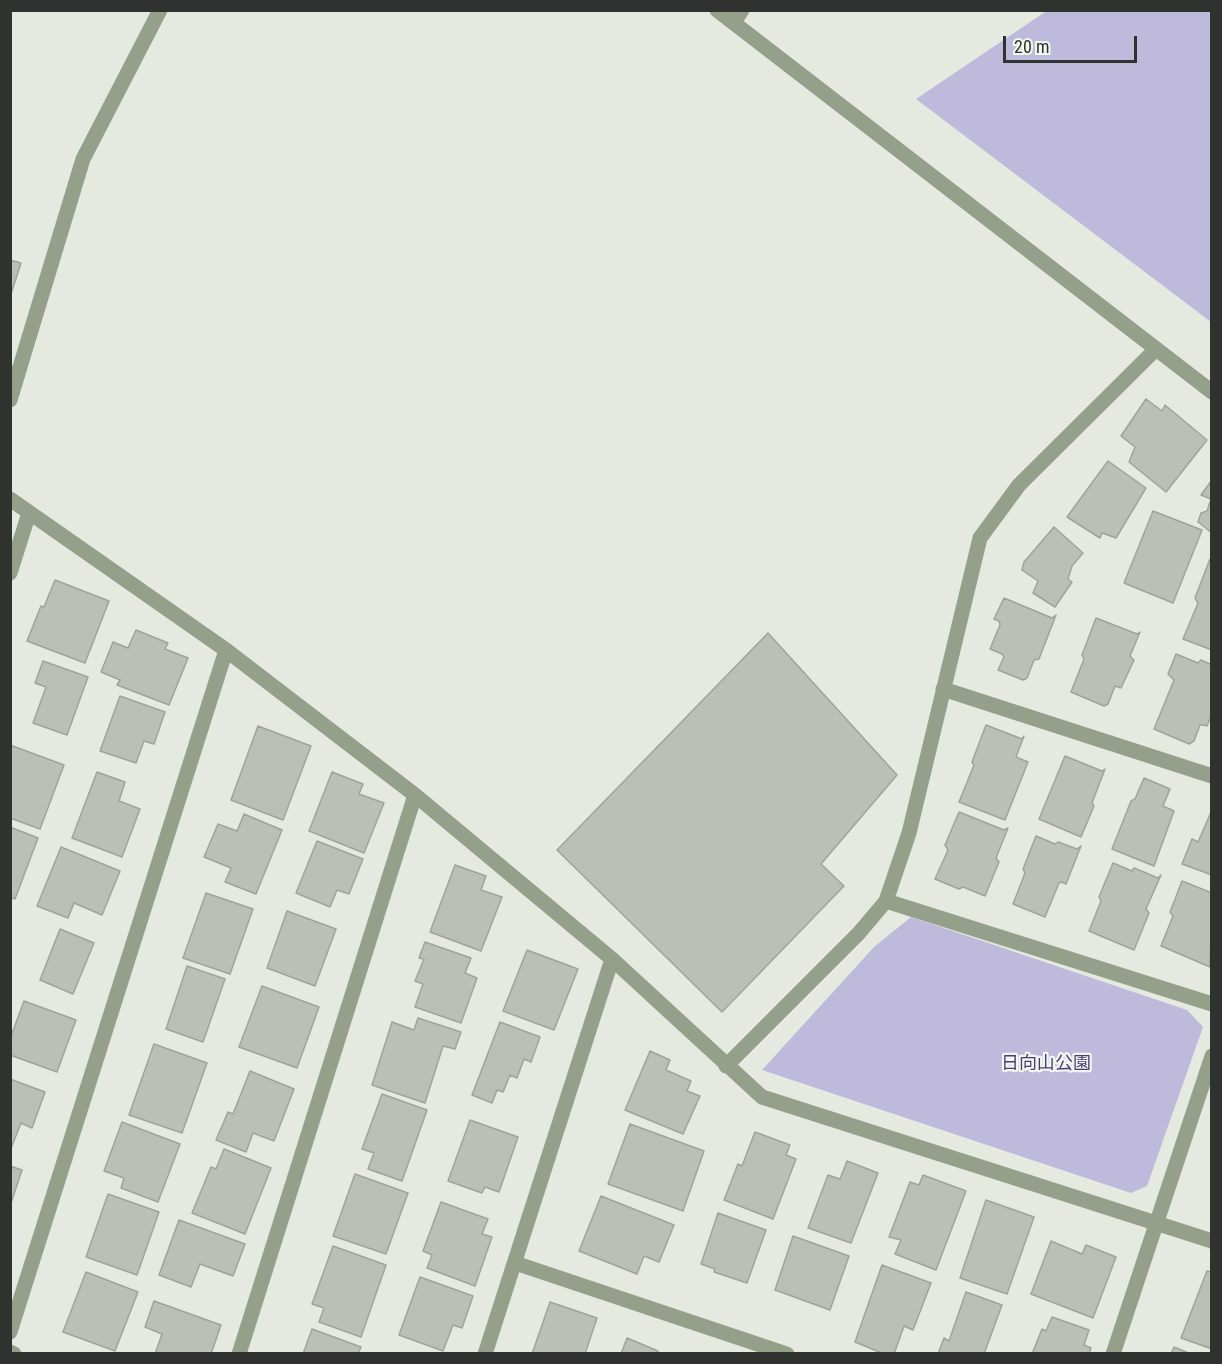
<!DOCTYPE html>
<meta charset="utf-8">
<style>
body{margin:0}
#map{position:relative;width:1222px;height:1364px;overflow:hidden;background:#e5e9e0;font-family:"Roboto Condensed",sans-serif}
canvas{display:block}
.frame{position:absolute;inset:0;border:12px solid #30322f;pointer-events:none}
.scale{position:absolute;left:1003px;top:36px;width:134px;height:27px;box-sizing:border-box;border:3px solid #30322f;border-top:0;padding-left:8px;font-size:18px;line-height:21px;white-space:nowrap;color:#30322f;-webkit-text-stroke:4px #f2f7ed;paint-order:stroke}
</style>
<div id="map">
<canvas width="1222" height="1364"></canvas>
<div class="frame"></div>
<div class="scale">20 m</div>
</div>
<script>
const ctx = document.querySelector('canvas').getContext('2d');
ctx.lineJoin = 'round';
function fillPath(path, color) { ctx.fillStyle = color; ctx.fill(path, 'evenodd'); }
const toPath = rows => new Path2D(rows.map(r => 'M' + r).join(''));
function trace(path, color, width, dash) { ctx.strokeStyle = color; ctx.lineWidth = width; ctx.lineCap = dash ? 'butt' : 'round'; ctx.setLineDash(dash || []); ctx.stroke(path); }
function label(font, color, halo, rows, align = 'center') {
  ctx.font = font + ' "Roboto Condensed","Noto Sans JP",sans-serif'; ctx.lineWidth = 4.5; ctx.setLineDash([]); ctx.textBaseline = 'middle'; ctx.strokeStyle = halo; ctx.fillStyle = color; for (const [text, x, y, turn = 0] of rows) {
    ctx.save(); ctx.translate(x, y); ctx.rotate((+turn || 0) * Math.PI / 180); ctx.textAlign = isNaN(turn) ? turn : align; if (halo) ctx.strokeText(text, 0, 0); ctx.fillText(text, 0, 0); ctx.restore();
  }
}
const green = toPath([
 [1048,10,1211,11,1211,322,916,99],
 [911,917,1187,1010,1203,1027,1147,1186,1131,1193,762,1070,874,947]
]);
const building = toPath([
 [10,260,21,263,10,297,10,260],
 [1146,399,1162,411,1165,405,1207,440,1166,492,1129,462,1135,447,1121,436,1146,399],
 [1108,461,1146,488,1116,538,1102,533,1100,538,1067,517,1108,461],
 [1212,480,1212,533,1198,522,1201,513,1207,511,1211,499,1201,495,1212,480],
 [1153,511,1202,530,1173,603,1124,583,1153,511],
 [1054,527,1083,553,1072,566,1068,579,1072,582,1055,607,1033,593,1038,581,1022,570,1024,562,1054,527],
 [1210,559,1212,559,1212,650,1183,639,1198,603,1195,598,1210,559],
 [55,580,109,601,85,663,27,641,41,606,44,607,55,580],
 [1004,598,1052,618,1056,615,1039,659,1034,660,1027,678,1023,680,998,670,1004,657,1002,654,990,649,1000,625,999,621,994,619,1004,598],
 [1096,618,1137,634,1140,632,1130,656,1134,660,1121,688,1115,686,1108,704,1104,706,1071,692,1084,659,1082,655,1096,618],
 [136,630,168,643,165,649,188,658,169,705,117,685,120,680,101,672,113,642,128,648,136,630],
 [768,633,897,775,821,864,844,886,722,1012,557,850,768,633],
 [1176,654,1198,663,1201,660,1212,665,1212,714,1207,726,1203,725,1200,725,1194,741,1189,744,1154,729,1174,680,1168,674,1176,654],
 [43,661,88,677,67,735,33,723,46,687,35,683,43,661],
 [120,696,165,712,154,744,144,741,136,763,100,751,120,696],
 [986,725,1022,739,1024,736,1016,757,1028,762,1005,820,959,802,974,765,972,762,986,725],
 [258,726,311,746,283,820,231,800,258,726],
 [10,745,64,765,40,829,10,818,10,745],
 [1065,756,1102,771,1105,769,1092,803,1094,806,1081,837,1039,819,1065,756],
 [97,772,125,782,119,801,140,809,122,857,72,838,97,772],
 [332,772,363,784,359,794,384,803,364,853,309,831,332,772],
 [1144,778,1170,789,1163,806,1174,811,1154,866,1112,849,1131,801,1135,799,1144,778],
 [1212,810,1212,875,1182,864,1192,839,1198,842,1212,810],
 [959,812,1004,830,1008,828,996,858,999,862,985,896,963,887,959,889,935,879,948,850,945,845,959,812],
 [244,814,282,830,256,894,225,882,231,868,204,857,218,824,237,831,244,814],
 [10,827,38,838,15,899,10,897,10,827],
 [1036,836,1055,844,1058,842,1077,849,1081,846,1066,884,1062,882,1059,883,1045,917,1013,904,1025,873,1023,869,1036,836],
 [317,841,363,859,349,894,337,890,330,907,296,893,317,841],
 [61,847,120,871,102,915,74,903,68,918,37,906,61,847],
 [1113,863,1132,871,1134,868,1158,878,1161,875,1146,909,1149,913,1134,950,1089,931,1101,901,1099,897,1113,863],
 [455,865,486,876,481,890,502,897,481,951,430,932,455,865],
 [1182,881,1212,893,1210,967,1161,946,1173,916,1170,912,1182,881],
 [206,893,253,909,230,974,183,958,206,893],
 [287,911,336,929,315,986,267,968,287,911],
 [60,929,94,943,73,994,40,980,60,929],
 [425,942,471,958,465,973,477,978,461,1023,415,1007,423,984,415,981,424,959,419,958,425,942],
 [527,950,578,969,554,1030,503,1011,527,950],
 [187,966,225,979,203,1042,166,1029,187,966],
 [262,986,319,1007,297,1068,239,1047,262,986],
 [24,1001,76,1020,57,1072,10,1055,10,1039,24,1001],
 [418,1018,461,1032,455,1049,443,1046,425,1103,372,1085,392,1022,414,1030,418,1018],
 [500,1022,540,1037,531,1062,524,1059,517,1078,510,1075,503,1092,497,1090,492,1103,472,1095,500,1022],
 [154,1044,207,1063,182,1133,129,1115,154,1044],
 [650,1051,670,1060,666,1070,691,1081,687,1091,700,1096,683,1134,625,1110,650,1051],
 [250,1071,294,1089,274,1141,253,1133,246,1152,216,1140,228,1112,233,1114,250,1071],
 [10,1079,45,1092,32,1128,21,1123,10,1151,10,1079],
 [382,1094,427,1110,402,1181,368,1169,374,1153,362,1149,382,1094],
 [470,1120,518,1137,499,1192,485,1187,482,1193,448,1181,470,1120],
 [122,1122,180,1144,158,1202,121,1188,124,1178,104,1171,122,1122],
 [630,1124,704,1151,683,1211,608,1184,630,1124],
 [755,1132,790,1145,786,1155,796,1159,773,1219,724,1200,738,1164,742,1166,755,1132],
 [224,1149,271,1168,245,1234,192,1213,211,1167,216,1169,224,1149],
 [847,1161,878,1173,851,1243,808,1228,828,1175,840,1179,847,1161],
 [10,1166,22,1170,10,1206,10,1166],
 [355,1174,408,1193,386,1254,333,1236,355,1174],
 [923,1175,966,1191,936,1270,895,1254,901,1240,889,1237,910,1182,919,1185,923,1175],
 [108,1194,159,1212,137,1275,86,1257,108,1194],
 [601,1196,674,1225,659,1262,644,1256,637,1274,579,1251,601,1196],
 [986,1200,1034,1217,1007,1294,960,1278,986,1200],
 [441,1202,488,1219,482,1234,492,1237,475,1286,427,1268,432,1255,423,1251,441,1202],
 [718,1213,766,1230,747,1283,714,1272,715,1269,701,1264,718,1213],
 [179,1220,245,1244,233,1276,200,1264,191,1287,159,1275,179,1220],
 [793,1236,849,1256,830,1310,775,1290,793,1236],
 [1051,1241,1082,1254,1086,1245,1116,1257,1093,1318,1031,1294,1051,1241],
 [333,1246,386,1265,361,1337,319,1322,324,1308,312,1304,333,1246],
 [882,1265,931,1283,913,1330,904,1326,894,1354,884,1354,855,1342,882,1265],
 [1207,1271,1212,1272,1212,1349,1181,1338,1207,1271],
 [86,1272,138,1292,115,1351,63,1332,86,1272],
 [420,1277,473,1296,462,1328,453,1325,443,1351,399,1335,420,1277],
 [966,1292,1002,1305,984,1354,938,1354,944,1338,949,1341,966,1292],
 [154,1301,221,1325,211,1354,155,1354,162,1334,145,1327,154,1301],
 [550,1302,597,1318,585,1354,532,1354,550,1302],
 [1052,1317,1089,1330,1084,1345,1091,1348,1089,1354,1032,1354,1042,1329,1046,1331,1052,1317],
 [312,1329,361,1347,358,1354,303,1354,312,1329],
 [627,1338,658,1351,657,1354,621,1354,627,1338],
 [1174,1347,1191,1354,1171,1354,1174,1347]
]);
const service = toPath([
 [10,400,83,159,160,10]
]);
const minor = toPath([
 [734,22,742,10],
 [10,499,226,650,415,795,612,959,762,1097,1212,1241],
 [10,573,29,513],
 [943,689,1212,776],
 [886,901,1212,1004],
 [726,1066,859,933,886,901,909,833,980,538,1019,485,1156,349],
 [515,1263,787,1354],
 [10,1332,226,650],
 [10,1352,14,1354],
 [239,1354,415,795],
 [485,1354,612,959],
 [1113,1354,1212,1056]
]);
const tertiary = toPath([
 [717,10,1212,392]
]);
const parkNames = [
 ["日向山公園",1046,1064]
];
fillPath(green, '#bfbadb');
fillPath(building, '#bbc0b6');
trace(building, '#9fa49b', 1.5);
trace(service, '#95a08a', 15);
trace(minor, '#95a08a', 15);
trace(tertiary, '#95a08a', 15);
label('18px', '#4a3c7a', '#f2f7ed', parkNames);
</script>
